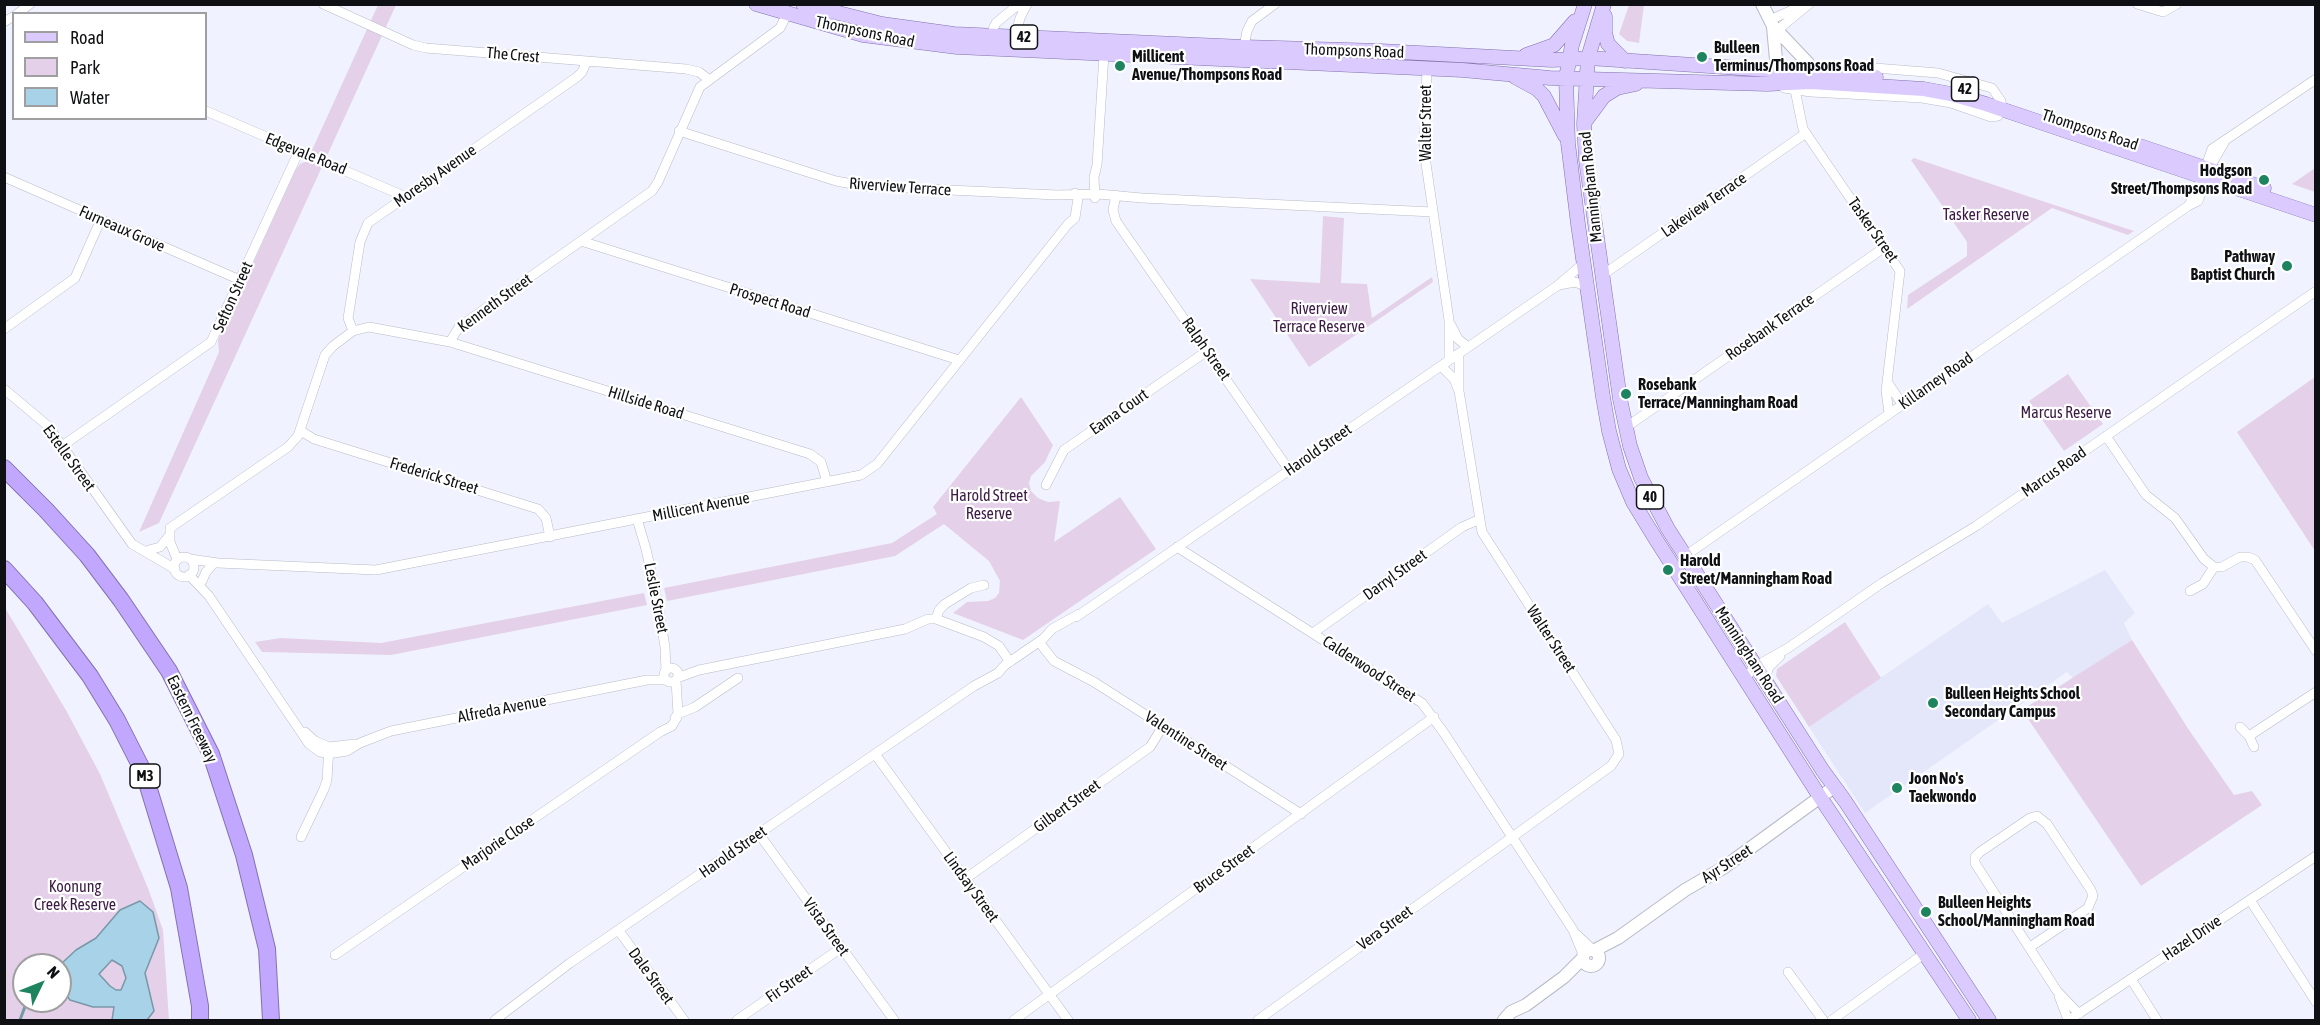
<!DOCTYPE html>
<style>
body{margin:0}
#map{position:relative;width:2320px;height:1025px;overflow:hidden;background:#f0f3ff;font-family:"Asap Condensed",sans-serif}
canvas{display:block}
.frame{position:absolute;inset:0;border:6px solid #0f1013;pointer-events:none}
.legend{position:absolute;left:12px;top:12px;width:195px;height:108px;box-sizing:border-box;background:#fff;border:2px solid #9f9fa1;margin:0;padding:8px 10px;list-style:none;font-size:18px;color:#0f1013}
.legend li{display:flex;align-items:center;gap:12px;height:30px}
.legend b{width:30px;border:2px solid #9f9fa1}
.north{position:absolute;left:12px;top:953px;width:60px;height:60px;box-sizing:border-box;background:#fff;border:2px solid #9f9fa1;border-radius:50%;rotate:47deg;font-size:16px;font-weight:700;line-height:24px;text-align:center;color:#0f1013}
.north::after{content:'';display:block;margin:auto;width:21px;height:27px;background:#1d845f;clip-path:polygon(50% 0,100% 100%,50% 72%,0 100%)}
</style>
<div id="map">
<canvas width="2320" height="1025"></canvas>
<div class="frame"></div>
<ul class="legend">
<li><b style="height:8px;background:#dacafe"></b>Road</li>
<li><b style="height:16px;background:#e4d1e9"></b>Park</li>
<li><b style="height:16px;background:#a7d2e7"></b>Water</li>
</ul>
<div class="north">N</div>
</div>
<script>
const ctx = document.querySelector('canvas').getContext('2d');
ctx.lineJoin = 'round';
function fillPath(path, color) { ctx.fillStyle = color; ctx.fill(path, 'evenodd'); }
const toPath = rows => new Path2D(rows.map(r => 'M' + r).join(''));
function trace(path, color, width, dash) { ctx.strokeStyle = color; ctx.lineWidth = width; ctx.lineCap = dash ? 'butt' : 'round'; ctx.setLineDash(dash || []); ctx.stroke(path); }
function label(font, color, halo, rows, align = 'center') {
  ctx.font = font + ' "Asap Condensed",sans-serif'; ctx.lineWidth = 4.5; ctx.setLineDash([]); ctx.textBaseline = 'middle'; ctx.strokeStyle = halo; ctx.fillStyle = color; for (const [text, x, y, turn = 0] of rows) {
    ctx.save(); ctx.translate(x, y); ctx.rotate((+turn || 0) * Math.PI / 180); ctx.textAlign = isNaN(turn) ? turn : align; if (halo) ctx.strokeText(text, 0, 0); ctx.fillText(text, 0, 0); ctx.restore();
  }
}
const built = toPath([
 [2105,570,2135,613,2124,623,2132,640,2074,679,2067,672,1865,813,1809,727,1988,604,2002,623]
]);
const green = toPath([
 [378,5,396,5,159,523,139,532,219,352,218,340,295,171,300,164,307,161],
 [1629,5,1644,5,1639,43,1627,41,1619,34],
 [1914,158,2027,196,2134,231,2128,235,2052,208,1907,309,1908,295,1967,256,1967,242,1911,160],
 [2315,168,2315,192,2292,184],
 [1323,216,1344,218,1341,283,1367,284,1372,318,1432,277,1433,282,1309,367,1250,279,1320,283],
 [2068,374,2103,424,2064,451,2029,401],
 [2315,377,2315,551,2237,432],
 [1021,397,1053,445,1045,462,1031,476,1029,483,1031,491,1038,498,1048,502,1060,501,1054,542,1120,497,1156,549,1023,640,953,613,967,602,988,601,995,598,999,593,1000,581,989,561,944,524,895,556,667,601,664,588,892,543,937,514,933,507],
 [644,593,647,605,391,655,262,652,255,642,281,638,381,643],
 [4,606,67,712,100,774,148,888,163,930,169,1020,5,1020],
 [24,965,60,965,60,1001,24,1001],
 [1845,622,1881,678,1809,727,1776,676,1777,669],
 [2132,640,2189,730,2234,795,2252,791,2262,805,2141,886,2022,710]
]);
const water = toPath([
 [140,901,153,912,159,938,145,973,154,1011,147,1020,112,1020,114,1007,93,1007,70,1000,60,986,61,964,76,950,96,938,120,910,140,901],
 [112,960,122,966,126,978,121,990,116,990,110,986,99,974,112,960]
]);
const stream = toPath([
 [20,1020,27,1001]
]);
const street = toPath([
 [323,4,413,45,426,48,686,69,699,72,708,79],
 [2137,4,2163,12,2177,4],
 [17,14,30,4],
 [1770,20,1803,5],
 [4,22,14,16],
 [1774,33,1809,4],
 [995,40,993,29,996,23,1014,8,1024,4],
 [1011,40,1016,33,1020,18,1027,4],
 [1244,47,1247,31,1252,21,1275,4],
 [1427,69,1424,150,1449,320,1449,360],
 [1784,88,1811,92,1922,98,1951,103,1991,117,1998,116,2002,110,2001,101,1992,88,1938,73,1850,66,1836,74],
 [1795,90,1803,129,1900,271,1886,391,1889,413],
 [206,111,406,197],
 [679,131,836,181,863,186,1057,195,1098,194,1142,198,1433,212],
 [4,177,240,280],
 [1116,195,1113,210,1116,221,1289,470],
 [1095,198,1094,177,1097,165,1104,54],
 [2188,206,2196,194,2212,149,2316,79],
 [581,241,959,360],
 [1601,276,1806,133],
 [1559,285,1575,282,1588,287],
 [1451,325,1458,339,1468,347],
 [4,329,75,278,101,219],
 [353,331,348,318,350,306,360,242,368,223,577,77,582,72,587,61],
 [450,342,810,454,821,462,827,482],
 [1441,366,1454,379,1458,389],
 [1888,383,1902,404],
 [4,389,48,426,132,544,175,569],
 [1625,428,1885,247],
 [301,431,314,439,538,509,546,518,550,537],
 [2106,436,2146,495,2175,518,2204,559,2214,567,2203,584,2190,591],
 [62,446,211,342,299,151],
 [1046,485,1064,450,1207,351],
 [637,519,646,549,657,599,665,647,666,671],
 [1177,547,1422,703,1444,733,1573,930,1583,954],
 [149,550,160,547,168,537],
 [1685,556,2188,206,2198,201,2214,160,2224,143],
 '174 567a10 10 0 1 1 20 0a10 10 0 1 1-20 0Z',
 [177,559,170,542,170,528,288,447,298,436,325,355,333,346,353,331,369,327,450,342,459,327,652,191,658,182,700,87,780,28,787,14],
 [190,559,218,563,376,570,861,475,877,464,1068,224,1075,218,1078,198,1075,193],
 [2214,567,2222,567,2240,557,2248,557,2255,560,2316,651],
 [189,575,209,596,309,744,320,752,328,754,347,751,360,743,391,731,647,680,666,680],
 [202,581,206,572,213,564],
 [1076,617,1557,286,1584,263],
 [936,619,939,610,945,604,971,588,984,585],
 [1313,633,1462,527,1478,520],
 [1039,642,1054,661,1094,682,1301,814],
 '664 675a7 7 0 1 1 14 0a7 7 0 1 1-14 0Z',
 [677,678,699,670,905,629,928,619,936,619,984,637,999,646,1010,662],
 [1745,678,1756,666,1788,648,1882,583,1976,526,2316,291],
 [1765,678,1769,667,1780,656],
 [676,680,678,714],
 [675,718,678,714,695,707,738,678],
 [2240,727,2249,736,2254,747],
 [305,732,315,741,329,747,355,744],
 [2249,736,2316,692],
 [875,754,1068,1020],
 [759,834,894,1020],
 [301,837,324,789,327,780,329,747],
 [965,879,1150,747,1163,726],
 [2250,900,2316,1002],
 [619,931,684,1020],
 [1576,934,1592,949],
 [2030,947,2088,908,2093,896,2091,890,2047,824,2037,816,2030,818,1980,852,1975,857,1975,863,2057,991,2079,1014],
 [335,955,660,732,672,726,677,717],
 [1788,972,1823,1020],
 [2131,979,2157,1020],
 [2059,996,2068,1020],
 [495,1020,570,963,974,686,998,673,1005,665,1043,639,1052,629,1079,614],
 [737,1020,841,948],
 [1014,1020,1434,717],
 [1258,1020,1611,766,1619,754,1616,740,1482,532,1459,391,1459,353],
 [1832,1020,1925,953],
 [2069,1020,2316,856]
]);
const secondary = toPath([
 [1762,4,1773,26,1808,63,1811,72,1811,82],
 [1773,27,1777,70,1781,77],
 '1583 958a8 8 0 1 1 16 0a8 8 0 1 1-16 0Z',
 [1595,950,1618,938,1685,890,1723,868,1834,787],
 [1504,1020,1511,1012,1526,1005,1564,977,1583,958]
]);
const primary = toPath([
 [756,4,863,35,957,47,1462,70,1550,78,1767,84,1811,82,1924,89,1951,94,1986,104,2316,215],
 [803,4,882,24,954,34,1244,47,1381,51,1552,60,1588,58,1876,77],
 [1585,4,1572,45,1566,78,1568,143,1578,224,1603,397,1609,431,1619,469,1633,502,1655,538,1820,797,1969,1020],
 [1604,4,1588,58,1584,124,1586,160,1620,399,1630,446,1641,478,1668,529,1823,771,1845,801,1989,1020],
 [1605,16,1605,33,1608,44,1625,61],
 [1526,55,1554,45,1575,21],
 [1515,77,1537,89,1544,96,1565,136],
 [1584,123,1604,96,1617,88,1636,84],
 [2140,146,2264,188]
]);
const highway = toPath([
 [4,468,46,510,87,555,121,600,169,671,211,754,244,855,267,949,271,1020],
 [4,569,35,603,90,676,117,720,144,773,179,888,200,1006,200,1020]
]);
const markers = [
 [1702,57,6,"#1d845f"],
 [1120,66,6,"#1d845f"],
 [2264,180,6,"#1d845f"],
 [2287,266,6,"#1d845f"],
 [1626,394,6,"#1d845f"],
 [1668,570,6,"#1d845f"],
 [1933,703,6,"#1d845f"],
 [1897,788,6,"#1d845f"],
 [1926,912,6,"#1d845f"]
];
const shields = [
 [1024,37,27],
 [1965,89,27],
 [1650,497,27],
 [145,776,30]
];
const shieldNames = [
 ["42",1024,37],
 ["42",1965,89],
 ["40",1650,497],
 ["M3",145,776]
];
const streetNames = [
 ["Thompsons Road",865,32,12],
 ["Thompsons Road",1354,51,2],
 ["The Crest",513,55,5],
 ["Walter Street",1426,123,-90],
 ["Thompsons Road",2090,130,18],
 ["Edgevale Road",306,154,22],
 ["Moresby Avenue",435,176,-35],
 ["Riverview Terrace",900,187,4],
 ["Manningham Road",1591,187,-96],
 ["Lakeview Terrace",1704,205,-35],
 ["Furneaux Grove",122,229,24],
 ["Tasker Street",1873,230,55],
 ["Sefton Street",233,297,-66],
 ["Prospect Road",770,301,17],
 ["Kenneth Street",495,303,-36],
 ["Rosebank Terrace",1770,327,-35],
 ["Ralph Street",1206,349,55],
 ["Killarney Road",1936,381,-35],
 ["Hillside Road",646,403,17],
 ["Eama Court",1119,412,-35],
 ["Harold Street",1318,450,-35],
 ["Estelle Street",69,458,54],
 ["Marcus Road",2054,472,-35],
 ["Frederick Street",434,476,17],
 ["Millicent Avenue",701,507,-11],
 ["Darryl Street",1395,575,-36],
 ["Leslie Street",656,598,79],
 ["Walter Street",1551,639,57],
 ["Manningham Road",1749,655,57],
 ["Calderwood Street",1369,669,33],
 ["Alfreda Avenue",502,709,-11],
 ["Eastern Freeway",192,719,64],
 ["Valentine Street",1186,741,33],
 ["Gilbert Street",1067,806,-36],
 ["Marjorie Close",498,843,-34],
 ["Harold Street",733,852,-35],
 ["Ayr Street",1727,864,-33],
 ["Bruce Street",1224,869,-36],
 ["Lindsay Street",971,887,54],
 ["Vista Street",826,927,54],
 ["Vera Street",1385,928,-36],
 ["Hazel Drive",2192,938,-34],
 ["Dale Street",651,976,54],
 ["Fir Street",789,984,-35]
];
const poiNames = [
 ["Bulleen",1714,48],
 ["Terminus/Thompsons Road",1714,66],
 ["Millicent",1132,57],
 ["Avenue/Thompsons Road",1132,75],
 ["Hodgson",2252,171,"right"],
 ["Street/Thompsons Road",2252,189,"right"],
 ["Pathway",2275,257,"right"],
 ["Baptist Church",2275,275,"right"],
 ["Rosebank",1638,385],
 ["Terrace/Manningham Road",1638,403],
 ["Harold",1680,561],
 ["Street/Manningham Road",1680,579],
 ["Bulleen Heights School",1945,694],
 ["Secondary Campus",1945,712],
 ["Joon No's",1909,779],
 ["Taekwondo",1909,797],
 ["Bulleen Heights",1938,903],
 ["School/Manningham Road",1938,921]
];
const parkNames = [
 ["Tasker Reserve",1986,215],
 ["Riverview",1319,309],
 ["Terrace Reserve",1319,327],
 ["Marcus Reserve",2066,413],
 ["Harold Street",989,496],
 ["Reserve",989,514],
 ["Koonung",75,887],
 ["Creek Reserve",75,905]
];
fillPath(built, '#e3e7f9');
fillPath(green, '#e4d1e9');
fillPath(water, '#a7d2e7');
trace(water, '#7998a7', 1.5);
trace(stream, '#7998a7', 3);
trace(street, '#b8bbc6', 10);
trace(secondary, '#b8bbc6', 14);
trace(primary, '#8372ac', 15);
trace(highway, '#8372ac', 18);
trace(street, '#fff', 9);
trace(secondary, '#fff', 12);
trace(primary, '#dacafe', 14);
trace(highway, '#c1a7fe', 16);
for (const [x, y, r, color] of markers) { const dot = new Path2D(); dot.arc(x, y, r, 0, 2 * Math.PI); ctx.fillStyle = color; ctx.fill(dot); trace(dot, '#fff', 2); }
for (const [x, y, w] of shields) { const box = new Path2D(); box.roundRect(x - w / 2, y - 12, w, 24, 4.5); ctx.fillStyle = '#fff'; ctx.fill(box); trace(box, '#0f1013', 1.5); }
label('bold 15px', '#0f1013', null, shieldNames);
label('16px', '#0f1013', '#fff', streetNames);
label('bold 16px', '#0f1013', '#fff', poiNames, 'left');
label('16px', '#3b1a44', '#fff', parkNames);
</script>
